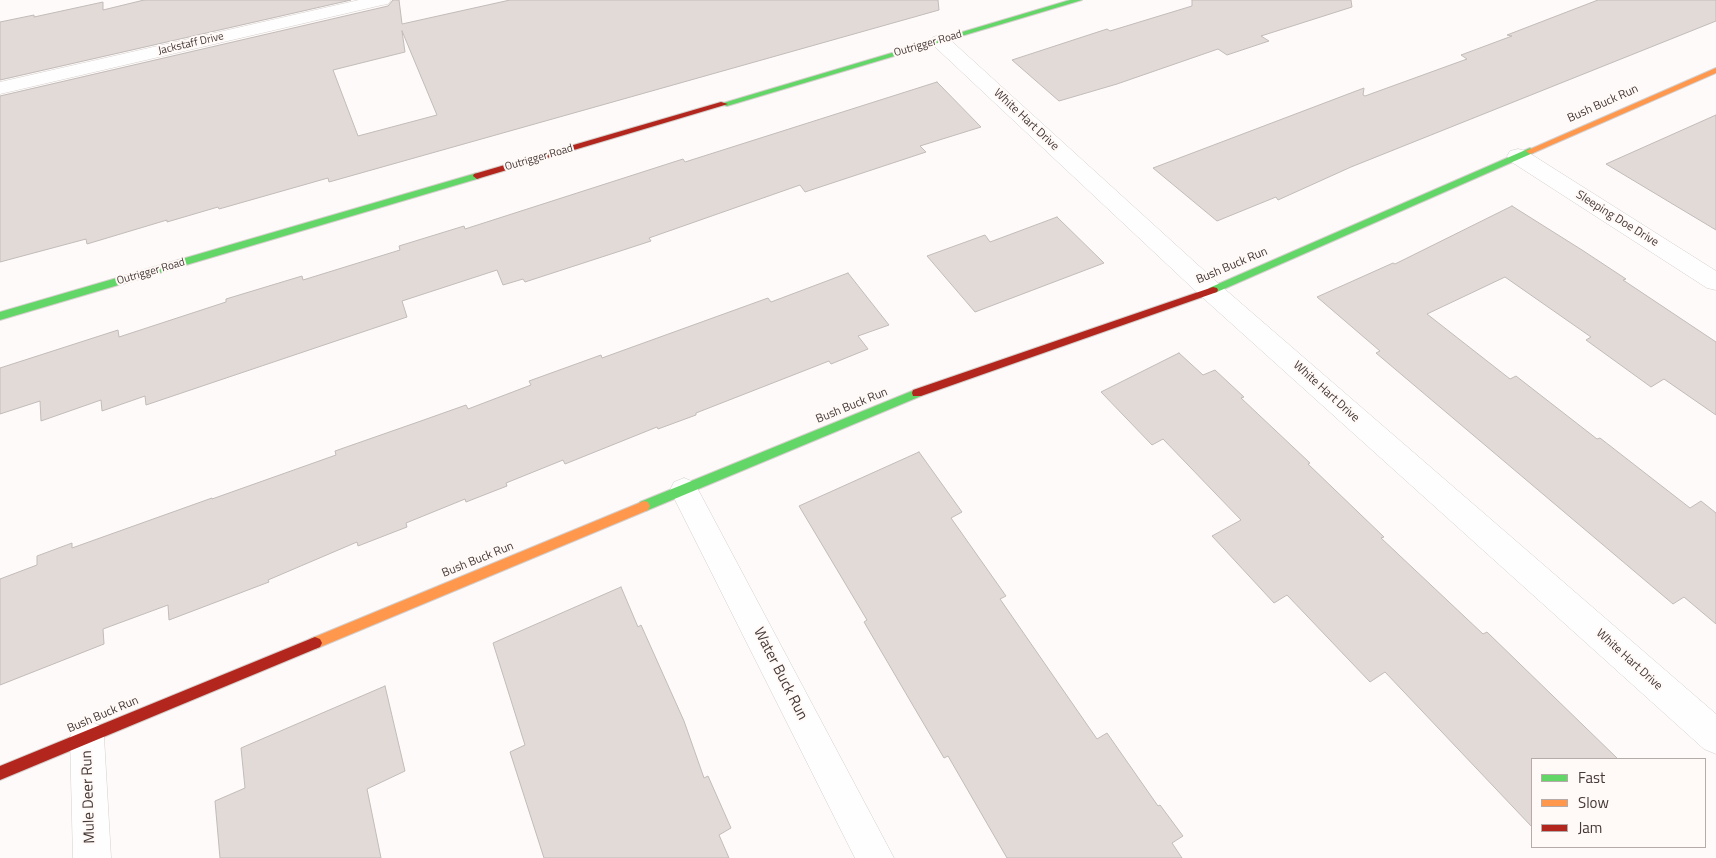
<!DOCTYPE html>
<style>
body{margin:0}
#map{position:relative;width:1716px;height:858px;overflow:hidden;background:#fdfaf9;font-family:"Titillium Web",sans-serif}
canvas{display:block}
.legend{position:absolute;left:1531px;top:758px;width:175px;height:90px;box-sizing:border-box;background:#fff9f7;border:1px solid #b5aca9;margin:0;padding:6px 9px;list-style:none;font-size:15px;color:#453935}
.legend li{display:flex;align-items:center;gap:10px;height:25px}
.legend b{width:25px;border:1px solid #b5aca9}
</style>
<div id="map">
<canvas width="1716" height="858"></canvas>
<ul class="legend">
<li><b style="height:6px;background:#63d668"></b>Fast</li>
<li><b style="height:6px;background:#ff974d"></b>Slow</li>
<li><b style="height:6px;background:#b3261e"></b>Jam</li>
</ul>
</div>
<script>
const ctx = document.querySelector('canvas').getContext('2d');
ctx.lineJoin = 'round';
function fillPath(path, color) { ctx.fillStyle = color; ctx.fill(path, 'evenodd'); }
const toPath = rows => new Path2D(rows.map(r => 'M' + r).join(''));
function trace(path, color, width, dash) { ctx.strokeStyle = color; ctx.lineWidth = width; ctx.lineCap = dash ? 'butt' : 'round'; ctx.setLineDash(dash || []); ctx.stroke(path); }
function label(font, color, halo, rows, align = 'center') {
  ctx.font = font + ' "Titillium Web",sans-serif'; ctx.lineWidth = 4; ctx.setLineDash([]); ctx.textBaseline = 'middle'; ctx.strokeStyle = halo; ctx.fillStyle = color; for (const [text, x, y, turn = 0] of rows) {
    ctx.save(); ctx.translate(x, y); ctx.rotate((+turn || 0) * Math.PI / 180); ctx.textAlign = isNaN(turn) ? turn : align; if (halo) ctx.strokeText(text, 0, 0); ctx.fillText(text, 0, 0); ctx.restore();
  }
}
const building = toPath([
 [144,0,351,0,0,80,0,22,34,15,34,17,103,2,103,10,144,0],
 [393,0,399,0,402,24,510,0,938,0,939,10,329,182,328,178,219,209,218,207,167,222,167,220,87,244,86,239,0,262,0,96,388,6,393,0],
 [402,31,437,115,358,136,333,70,405,52,402,31],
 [1192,0,1351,0,1352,7,1261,36,1269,41,1227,55,1218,49,1117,84,1059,101,1012,60,1107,29,1110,31,1192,6,1192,0],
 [1598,0,1716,0,1716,21,1351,167,1278,200,1276,197,1217,221,1153,168,1364,88,1363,95,1365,96,1467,59,1461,55,1512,36,1507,35,1598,0],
 [937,82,981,127,920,146,926,152,805,192,800,185,649,238,651,241,525,282,523,279,503,285,497,270,402,301,407,317,146,405,145,396,102,411,101,400,41,421,40,401,0,414,0,368,118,330,119,337,226,302,226,299,302,276,303,280,400,250,399,246,464,226,465,229,683,159,685,162,937,82],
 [1716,115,1716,230,1606,164,1716,115],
 [1512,206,1582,250,1626,279,1623,280,1716,342,1716,415,1664,379,1651,387,1586,340,1591,337,1505,277,1427,314,1510,379,1516,376,1597,439,1600,438,1690,508,1701,501,1716,513,1716,624,1684,597,1673,604,1376,353,1380,351,1317,297,1393,263,1395,264,1512,206],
 [1057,217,1104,263,975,312,927,256,985,235,990,242,1057,217],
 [848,273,889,325,858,336,868,349,831,364,829,361,696,413,696,415,658,429,657,427,565,464,563,460,506,483,507,486,466,502,465,499,406,523,407,527,358,546,357,542,268,580,269,582,169,620,168,605,103,629,104,644,0,685,0,579,37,565,37,556,72,543,72,548,212,498,212,499,336,455,335,451,418,422,466,405,468,409,531,385,529,381,601,355,602,358,768,298,771,302,848,273],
 [1179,353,1203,375,1215,370,1244,397,1241,398,1310,463,1308,464,1384,537,1381,538,1483,634,1487,632,1618,759,1532,759,1532,827,1385,672,1370,682,1287,595,1274,603,1212,536,1241,520,1163,439,1152,445,1101,392,1179,353],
 [919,452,962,512,951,518,1006,596,1000,599,1097,739,1107,733,1158,806,1160,805,1183,836,1172,843,1182,858,1007,858,948,756,944,758,915,709,864,622,867,620,799,506,919,452],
 [621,587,638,627,641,625,684,721,704,778,708,776,731,828,719,835,729,858,544,858,510,752,525,745,493,643,621,587],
 [385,686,405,771,367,789,381,858,220,858,215,801,245,788,241,748,385,686]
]);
const street = toPath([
 [359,0,391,0,388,4,382,5,0,94,0,82,359,0],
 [940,35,947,37,1220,285,1716,714,1716,754,1704,749,1202,297,933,45,931,41,933,37,940,35],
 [1518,149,1526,151,1716,271,1716,290,1707,288,1510,161,1507,156,1510,151,1518,149],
 [684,478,694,482,894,858,855,858,670,490,674,482,684,478],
 [87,720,99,725,104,737,111,858,73,858,70,737,75,725,87,720]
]);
const fast = toPath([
 [1070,0,1082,0,727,106,720,104,1070,0],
 [1530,148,1534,151,1533,153,1217,292,1213,293,1208,290,1209,288,1530,148],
 [477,173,481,176,480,178,0,320,0,312,477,173],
 [917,389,921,390,922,393,921,396,648,510,644,511,640,510,638,506,640,502,917,389]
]);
const slow = toPath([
 [1716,68,1716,73,1533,153,1530,154,1526,151,1716,68],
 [644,501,648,502,650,506,648,510,320,647,315,649,310,647,308,643,310,639,644,501]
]);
const jam = toPath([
 [721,102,728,104,480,178,477,179,473,176,474,174,721,102],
 [1213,287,1217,288,1218,290,1217,292,921,396,913,396,912,393,913,390,1213,287],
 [315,637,320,639,322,643,320,647,0,780,0,766,315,637]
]);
const farStreetnames = [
 ["Jackstaff Drive",191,44,-13],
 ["Outrigger Road",928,44,-16],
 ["Outrigger Road",539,158,-16],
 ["Outrigger Road",151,272,-16]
];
const streetNames = [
 ["Bush Buck Run",1603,104,-24],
 ["White Hart Drive",1026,120,43],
 ["Sleeping Doe Drive",1617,219,32],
 ["Bush Buck Run",1232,266,-23],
 ["White Hart Drive",1326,392,42],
 ["Bush Buck Run",852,406,-22],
 ["Bush Buck Run",478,560,-22],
 ["White Hart Drive",1629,660,42],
 ["Bush Buck Run",103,715,-23]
];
const nearStreetnames = [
 ["Water Buck Run",780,674,63],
 ["Mule Deer Run",89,797,-92]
];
fillPath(building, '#e2dad7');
trace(building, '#c2bbb9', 1);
trace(street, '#d5cfcc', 1);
trace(fast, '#d5cfcc', 2);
trace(slow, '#d5cfcc', 2);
trace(jam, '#d5cfcc', 2);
fillPath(street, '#fffefe');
fillPath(fast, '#63d668');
fillPath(slow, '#ff974d');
fillPath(jam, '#b3261e');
label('11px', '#453935', '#fff9f7', farStreetnames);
label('12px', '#453935', '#fff9f7', streetNames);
label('15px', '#453935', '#fff9f7', nearStreetnames);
</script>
